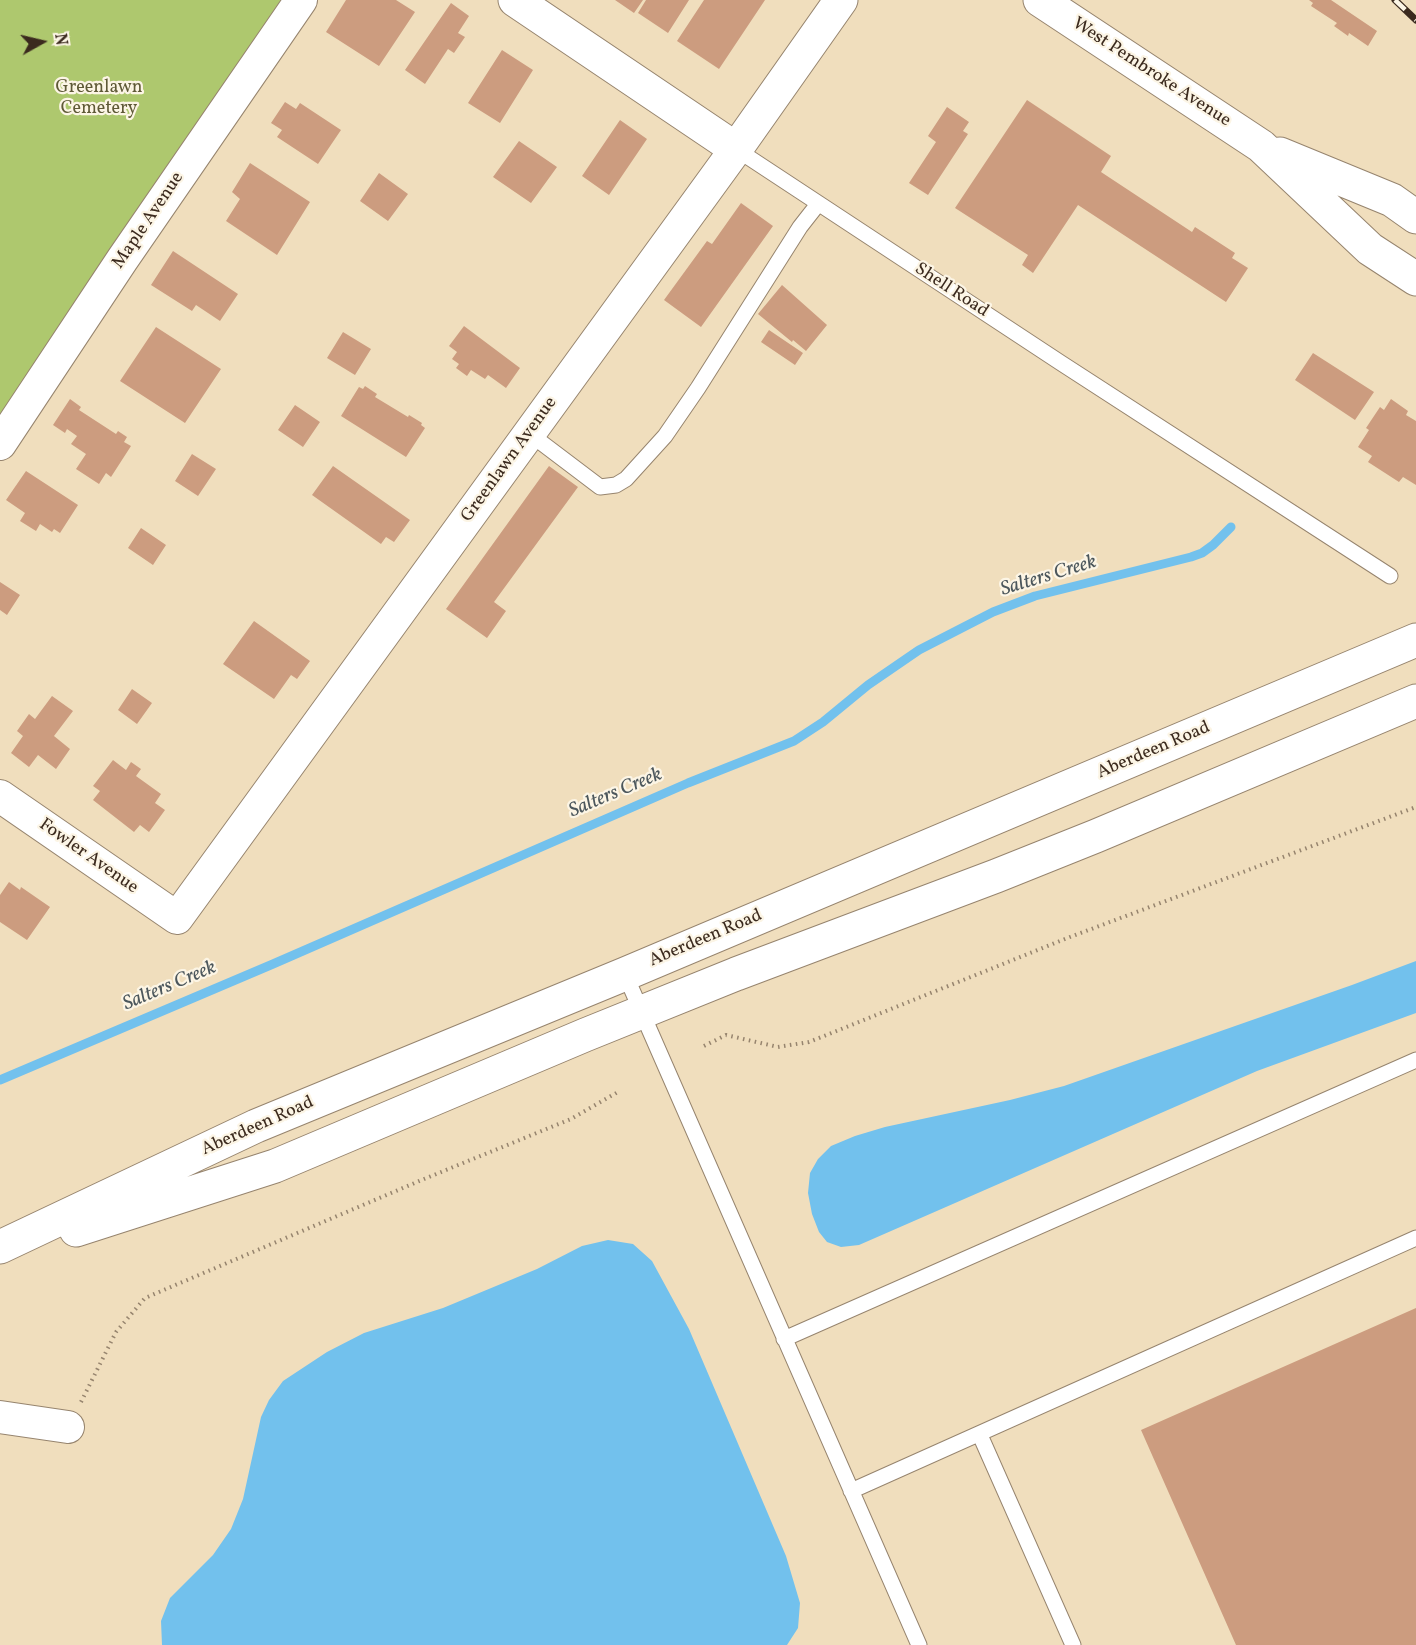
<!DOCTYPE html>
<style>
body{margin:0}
#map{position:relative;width:1416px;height:1645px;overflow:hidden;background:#f0debd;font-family:Vollkorn,serif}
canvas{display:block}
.north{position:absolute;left:12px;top:12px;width:60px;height:60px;-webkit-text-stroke:4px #fcf5e5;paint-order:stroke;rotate:82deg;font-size:16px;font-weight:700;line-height:24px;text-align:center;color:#3b2a1e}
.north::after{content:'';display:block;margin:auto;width:21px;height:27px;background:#3b2a1e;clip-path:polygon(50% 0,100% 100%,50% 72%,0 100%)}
</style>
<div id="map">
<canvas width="1416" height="1645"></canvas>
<div class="north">N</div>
</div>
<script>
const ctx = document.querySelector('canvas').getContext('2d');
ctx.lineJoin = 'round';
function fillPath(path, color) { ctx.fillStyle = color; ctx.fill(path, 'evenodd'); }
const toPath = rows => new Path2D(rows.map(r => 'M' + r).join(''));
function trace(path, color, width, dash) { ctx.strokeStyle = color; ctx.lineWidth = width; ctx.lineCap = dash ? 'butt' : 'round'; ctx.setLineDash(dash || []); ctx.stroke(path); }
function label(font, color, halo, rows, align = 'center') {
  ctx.font = font + ' Vollkorn,serif'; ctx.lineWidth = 4.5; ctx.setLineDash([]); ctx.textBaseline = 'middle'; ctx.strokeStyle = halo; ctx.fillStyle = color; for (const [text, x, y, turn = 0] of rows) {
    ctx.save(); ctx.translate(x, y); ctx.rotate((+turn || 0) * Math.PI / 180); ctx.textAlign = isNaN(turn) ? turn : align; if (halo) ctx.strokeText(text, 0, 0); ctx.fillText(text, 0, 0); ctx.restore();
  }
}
const green = toPath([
 [0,0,284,0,0,420]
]);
const water = toPath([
 [1416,961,1416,1013,1257,1071,859,1245,841,1247,827,1242,819,1232,812,1214,808,1193,810,1173,818,1159,831,1146,855,1136,885,1127,1010,1100,1064,1086,1352,985],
 [608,1240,633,1244,652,1261,689,1329,786,1556,800,1603,798,1628,787,1645,162,1645,161,1621,170,1598,213,1555,231,1529,243,1499,261,1417,269,1400,283,1381,327,1352,364,1333,443,1308,537,1269,582,1246]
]);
const stream = toPath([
 [0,1080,273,964,688,783,794,741,823,722,868,685,919,650,993,612,1035,596,1191,557,1202,553,1213,545,1231,527]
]);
const building = toPath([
 [346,0,396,0,415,12,379,66,326,32],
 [615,0,643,0,634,13],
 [646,0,689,0,668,33,638,13],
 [704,0,765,0,719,69,677,41],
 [1309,0,1331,0,1377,31,1368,46,1349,33,1348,36,1334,26,1337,23,1311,6,1313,3],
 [451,3,469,16,458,33,465,37,454,53,448,49,425,84,405,70],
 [502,50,533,70,500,123,468,103],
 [1027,100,1111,156,1101,172,1192,232,1195,227,1235,253,1232,258,1248,268,1226,302,1078,205,1033,273,1022,265,1028,255,955,208],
 [285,102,296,109,300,103,341,130,318,164,277,137,282,130,271,123],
 [947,107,969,122,963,131,968,134,928,195,909,183,936,142,928,136],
 [620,120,647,139,609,195,582,176],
 [519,141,557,167,531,203,493,177],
 [250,163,310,202,277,255,226,221,240,199,232,192],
 [379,173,408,194,388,221,360,201],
 [741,203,773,226,701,327,664,300,707,241,712,244],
 [173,251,238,294,220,321,196,305,192,311,151,285],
 [782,285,827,325,806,351,793,340,792,342,758,314],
 [464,326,520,368,506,388,488,375,485,379,471,370,467,376,456,368,459,364,452,359,457,352,449,346],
 [156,327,221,369,185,423,120,381],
 [769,330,803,353,795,365,761,342],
 [343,332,371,349,355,375,327,358],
 [1313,353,1374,392,1355,420,1295,380],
 [365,386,377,394,375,397,408,417,409,415,422,423,421,425,425,428,406,457,341,416,359,387,363,389],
 [70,399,81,407,79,410,116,434,118,431,127,437,124,442,131,446,111,477,106,473,99,484,76,469,86,454,71,444,77,436,67,429,65,433,53,425],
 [1391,399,1408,411,1406,415,1416,421,1416,485,1403,477,1399,482,1368,462,1372,456,1358,447,1369,430,1366,428,1380,407,1384,410],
 [295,405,320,422,303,447,278,430],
 [192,454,216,469,198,496,175,481],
 [333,466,410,520,394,542,386,537,381,544,312,495],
 [549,466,578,487,494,602,506,611,487,638,446,609],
 [26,471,78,505,60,533,54,529,52,532,40,524,36,531,20,521,25,513,6,500],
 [141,528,166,545,153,565,128,548],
 [0,582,20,595,7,615,0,610],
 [254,621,310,661,297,679,291,675,274,699,223,664],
 [132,689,152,703,137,724,118,710],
 [52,696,73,711,54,736,70,749,56,769,38,755,29,767,11,753,23,736,17,731,29,714,35,719],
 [113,760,126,770,131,762,141,769,136,776,161,794,155,803,165,810,149,832,140,825,134,832,93,800,100,791,93,786],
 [9,882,20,890,21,887,50,907,27,940,0,922,0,895],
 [1416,1308,1416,1645,1236,1645,1141,1430]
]);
const path = toPath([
 [704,1046,726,1035,778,1047,809,1042,1070,937,1416,807],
 [81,1402,116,1332,145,1298,424,1179,571,1119,618,1092]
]);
const lane = toPath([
 [736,149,1061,363,1390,576],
 [530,434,600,487,616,485,626,479,665,436,698,388,800,227,818,204],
 [625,974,919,1645],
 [784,1339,1416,1060],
 [980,1435,1073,1645],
 [851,1491,1416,1238]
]);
const street = toPath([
 [0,444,122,260,301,0],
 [0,796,177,918,736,149],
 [0,1417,68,1427]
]);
const secondary = toPath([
 [515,0,736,149,841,0],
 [1040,0,1261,146,1370,249,1416,279],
 [1280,154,1392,200,1416,217],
 [76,1230,275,1166,585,1035,736,974,996,876,1096,836,1416,701],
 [0,1247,256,1126,625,974,1416,640]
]);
const rail = toPath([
 [1395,0,1416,20]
]);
const streetNames = [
 ["West Pembroke Avenue",1151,73,33],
 ["Maple Avenue",149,221,-56],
 ["Shell Road",951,291,33],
 ["Greenlawn Avenue",510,460,-54],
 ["Aberdeen Road",1154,751,-23],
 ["Fowler Avenue",88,857,35],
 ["Aberdeen Road",706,939,-23],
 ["Aberdeen Road",258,1127,-24]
];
const parkNames = [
 ["Greenlawn",99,89],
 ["Cemetery",99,110]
];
const waterNames = [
 ["Salters Creek",1049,577,-17],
 ["Salters Creek",616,794,-23],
 ["Salters Creek",170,987,-23]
];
fillPath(green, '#aec86e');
fillPath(water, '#72c1ed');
trace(stream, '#72c1ed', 9);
fillPath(building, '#cc9c7f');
trace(lane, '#96846e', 17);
trace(street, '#96846e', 34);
trace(secondary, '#96846e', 35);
trace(path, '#96846e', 4, [1.5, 4.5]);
trace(lane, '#fff', 15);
trace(street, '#fff', 32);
trace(secondary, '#fff', 33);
trace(rail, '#3b2a1e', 7);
trace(rail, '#fcf5e5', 4.5, [14]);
label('18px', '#3b2a1e', '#fcf5e5', streetNames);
label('18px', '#5e5936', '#fcf5e5', parkNames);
label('italic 20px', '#4c575c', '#fcf5e5', waterNames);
</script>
